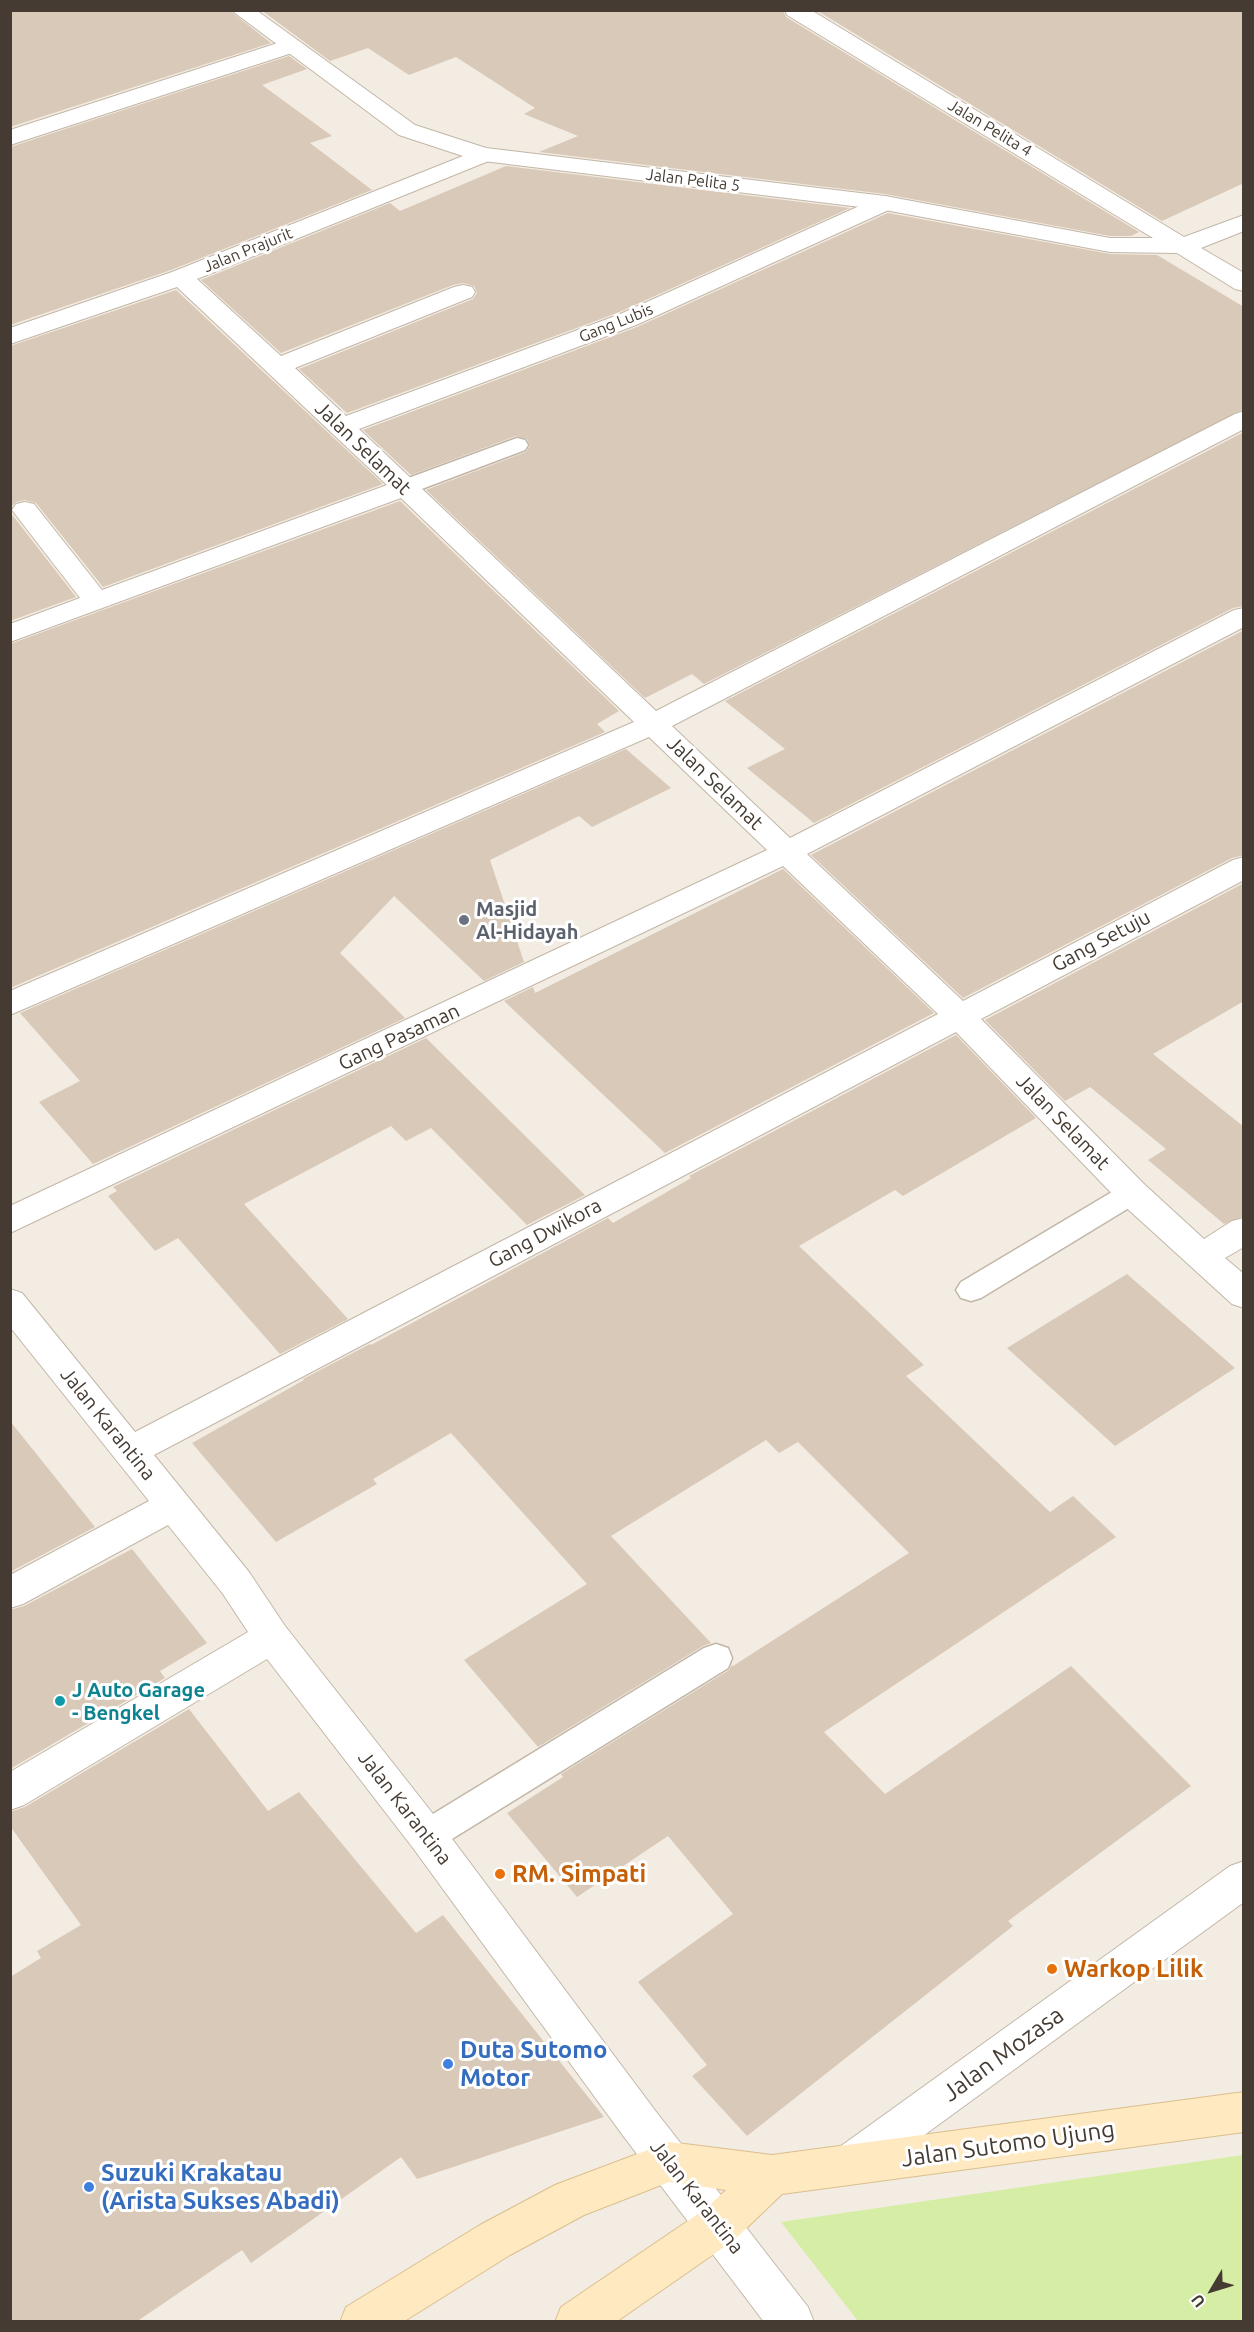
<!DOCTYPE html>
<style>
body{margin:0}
#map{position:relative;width:1254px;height:2332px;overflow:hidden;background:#f3ece2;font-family:Ubuntu,sans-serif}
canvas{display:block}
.frame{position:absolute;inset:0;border:12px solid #453b32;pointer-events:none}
.north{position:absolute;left:1182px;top:2260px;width:60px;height:60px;-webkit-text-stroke:4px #fff;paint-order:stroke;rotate:232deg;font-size:16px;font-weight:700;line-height:24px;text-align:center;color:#453b32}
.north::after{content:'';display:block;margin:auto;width:21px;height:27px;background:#453b32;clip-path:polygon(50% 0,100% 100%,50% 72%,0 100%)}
</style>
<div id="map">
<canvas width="1254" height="2332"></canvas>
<div class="frame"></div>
<div class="north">U</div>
</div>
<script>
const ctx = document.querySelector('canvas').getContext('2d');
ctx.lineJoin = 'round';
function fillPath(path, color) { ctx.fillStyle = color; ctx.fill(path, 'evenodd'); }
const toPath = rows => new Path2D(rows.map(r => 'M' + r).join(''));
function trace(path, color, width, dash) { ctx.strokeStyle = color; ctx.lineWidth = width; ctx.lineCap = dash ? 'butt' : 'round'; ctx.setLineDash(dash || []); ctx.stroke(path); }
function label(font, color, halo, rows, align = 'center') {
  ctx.font = font + ' Ubuntu,sans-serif'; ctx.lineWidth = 6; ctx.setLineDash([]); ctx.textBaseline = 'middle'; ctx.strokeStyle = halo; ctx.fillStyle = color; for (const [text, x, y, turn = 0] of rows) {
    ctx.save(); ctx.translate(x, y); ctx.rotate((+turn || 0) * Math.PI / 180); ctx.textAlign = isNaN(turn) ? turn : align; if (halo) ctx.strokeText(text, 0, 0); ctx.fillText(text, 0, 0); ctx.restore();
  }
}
const green = toPath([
 [1243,2155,1243,2321,858,2321,781,2222]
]);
const building = toPath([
 [10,10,229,10,271,43,10,127],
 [261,10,783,10,786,17,1139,232,1131,236,1110,236,885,194,539,152,578,136,524,114,535,108,456,57,409,75,368,48,330,61],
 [816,10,1244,10,1244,183,1162,221],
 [289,56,307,69,262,85,332,136,310,143,372,190,171,270,10,325,10,147],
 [506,166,850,208,617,313,347,413,299,369,473,299,477,293,474,286,463,283,453,285,281,353,201,280,390,203,400,211],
 [888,213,1110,254,1157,255,1244,307,1244,409,704,684,692,674,645,698,426,490,526,452,530,446,527,439,516,436,411,475,363,430,637,327],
 [176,290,383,484,103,587,36,503,25,500,16,502,10,508,10,346],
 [1244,432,1244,606,1233,608,814,823,747,768,785,749,725,701],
 [400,501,619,711,597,724,605,732,10,988,10,644],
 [10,512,76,597,10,621],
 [1244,630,1244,855,1232,858,963,998,811,855],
 [626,749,671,788,592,827,579,816,490,860,524,962,484,981,394,896,340,953,405,1018,93,1164,39,1102,80,1081,20,1013],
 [783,869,934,1013,665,1153,504,1001,533,987,535,993],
 [1244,883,1244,1001,1153,1054,1244,1127,1244,1216,1224,1224,1148,1160,1166,1149,1090,1087,1065,1101,985,1020],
 [956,1035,1036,1118,903,1196,895,1190,799,1246,924,1365,906,1376,1050,1512,1073,1496,1116,1537,824,1732,885,1794,1071,1666,1191,1786,1008,1921,1013,1926,747,2136,692,2076,707,2065,638,1982,733,1914,668,1836,577,1897,507,1813,563,1777,561,1774,729,1670,732,1665,733,1666,909,1553,798,1442,779,1453,766,1440,611,1536,711,1643,703,1646,538,1747,464,1660,587,1584,451,1433,373,1479,377,1484,276,1542,192,1443,304,1380,303,1379,370,1344,371,1345,608,1218,613,1223,691,1178,689,1176],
 [426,1038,585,1195,527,1225,431,1128,406,1141,391,1126,244,1204,348,1319,280,1354,178,1238,155,1251,108,1196,117,1191,113,1187],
 [1127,1274,1235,1368,1115,1446,1007,1348],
 [10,1421,95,1527,10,1572],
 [132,1549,207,1643,160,1671,165,1678,10,1769,10,1610,24,1606],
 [189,1709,268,1811,299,1792,416,1933,443,1915,604,2117,417,2179,401,2157,251,2263,242,2250,136,2322,10,2322,10,1977,41,1958,37,1951,81,1925,10,1826,10,1812,25,1807]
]);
const service = toPath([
 [517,438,525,440,528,445,525,450,411,493,403,495,395,493,392,488,395,483,517,438],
 [1132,1182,1142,1186,1146,1193,1142,1200,981,1298,971,1301,961,1298,956,1290,961,1282,1122,1186,1132,1182],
 [716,1644,728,1648,732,1658,728,1668,439,1847,427,1851,415,1847,410,1836,415,1825,704,1648,716,1644]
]);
const minor = toPath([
 [290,39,298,41,301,46,298,51,10,145,10,130,290,39],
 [483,148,491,150,495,155,491,160,197,279,281,356,454,287,463,285,472,287,475,292,472,297,295,368,346,416,618,315,877,198,885,196,893,198,897,203,893,208,636,325,359,429,656,711,1235,414,1244,411,1244,429,672,726,790,838,1234,610,1244,608,1244,627,807,854,963,1001,1233,860,1244,857,1244,880,981,1019,1144,1184,1204,1239,1232,1221,1244,1218,1244,1247,1225,1258,1244,1274,1244,1308,1232,1304,1120,1202,956,1032,154,1455,249,1572,285,1626,441,1824,654,2109,808,2307,814,2322,764,2322,624,2137,413,1848,267,1659,24,1805,10,1810,10,1772,248,1632,223,1594,168,1525,23,1604,10,1608,10,1575,149,1501,10,1327,10,1289,22,1293,135,1432,938,1014,783,866,10,1233,10,1206,767,850,649,737,10,1015,10,991,634,722,401,498,10,642,10,624,80,598,12,510,16,504,25,502,34,504,102,590,387,485,177,287,10,344,10,328,172,272,483,148],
 [1244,1861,1244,1902,864,2179,849,2185,834,2179,828,2165,834,2151,1230,1866,1244,1861]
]);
const tertiary = toPath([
 [231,10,256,10,415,125,486,148,885,196,1110,238,1153,238,787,15,785,10,811,10,1184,237,1244,215,1244,231,1201,248,1244,273,1244,291,1235,289,1177,253,1110,252,885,210,475,160,399,135,231,10]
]);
const secondary = toPath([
 [1244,2092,1244,2132,782,2194,734,2240,616,2322,555,2322,561,2307,704,2210,726,2190,669,2182,584,2215,510,2255,403,2322,340,2322,346,2307,480,2225,555,2185,669,2142,772,2155,1244,2092]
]);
const markers = [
 [464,920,6,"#6b7280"],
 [60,1701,6,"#0f9aa8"],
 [500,1874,6,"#e8710a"],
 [1052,1969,6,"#e8710a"],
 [448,2064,6,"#3f7fe0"],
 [89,2187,6,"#3f7fe0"]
];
const farStreetnames = [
 ["Jalan Pelita 4",990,128,31],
 ["Jalan Pelita 5",693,180,7],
 ["Jalan Prajurit",248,250,-22],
 ["Gang Lubis",616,323,-22]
];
const streetNames = [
 ["Jalan Selamat",363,448,44],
 ["Jalan Selamat",715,783,44],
 ["Gang Setuju",1101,941,-28],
 ["Gang Pasaman",399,1037,-25],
 ["Jalan Selamat",1063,1122,46],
 ["Gang Dwikora",545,1233,-28],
 ["Jalan Karantina",108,1424,51],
 ["Jalan Karantina",405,1808,52],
 ["Jalan Karantina",697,2197,52]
];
const worshipNames = [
 ["Masjid",476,909],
 ["Al-Hidayah",476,932]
];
const cultureNames = [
 ["J Auto Garage",72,1690],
 ["- Bengkel",72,1713]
];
const nearFoodnames = [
 ["RM. Simpati",512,1874],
 ["Warkop Lilik",1064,1969]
];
const nearShopnames = [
 ["Duta Sutomo",460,2050],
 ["Motor",460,2078],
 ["Suzuki Krakatau",101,2173],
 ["(Arista Sukses Abadi)",101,2201]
];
const nearStreetnames = [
 ["Jalan Mozasa",1003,2054,-36],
 ["Jalan Sutomo Ujung",1008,2144,-8]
];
fillPath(green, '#d5eda5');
fillPath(building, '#d9c9b9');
trace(service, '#c2b6a7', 3);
trace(minor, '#c2b6a7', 2);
trace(tertiary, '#c2b6a7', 2);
trace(secondary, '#dbbf8e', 2);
fillPath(service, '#fff');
fillPath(minor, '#fff');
fillPath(tertiary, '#fff');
fillPath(secondary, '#ffe9c0');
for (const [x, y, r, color] of markers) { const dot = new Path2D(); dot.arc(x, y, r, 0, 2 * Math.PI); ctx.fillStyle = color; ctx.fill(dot); trace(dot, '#fff', 2); }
label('16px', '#453b32', '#fff', farStreetnames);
label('20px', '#453b32', '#fff', streetNames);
label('bold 20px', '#5b616d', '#fff', worshipNames, 'left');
label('bold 20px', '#0d838f', '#fff', cultureNames, 'left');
label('bold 24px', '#c56008', '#fff', nearFoodnames, 'left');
label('bold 24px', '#366cbe', '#fff', nearShopnames, 'left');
label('24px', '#453b32', '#fff', nearStreetnames);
</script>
